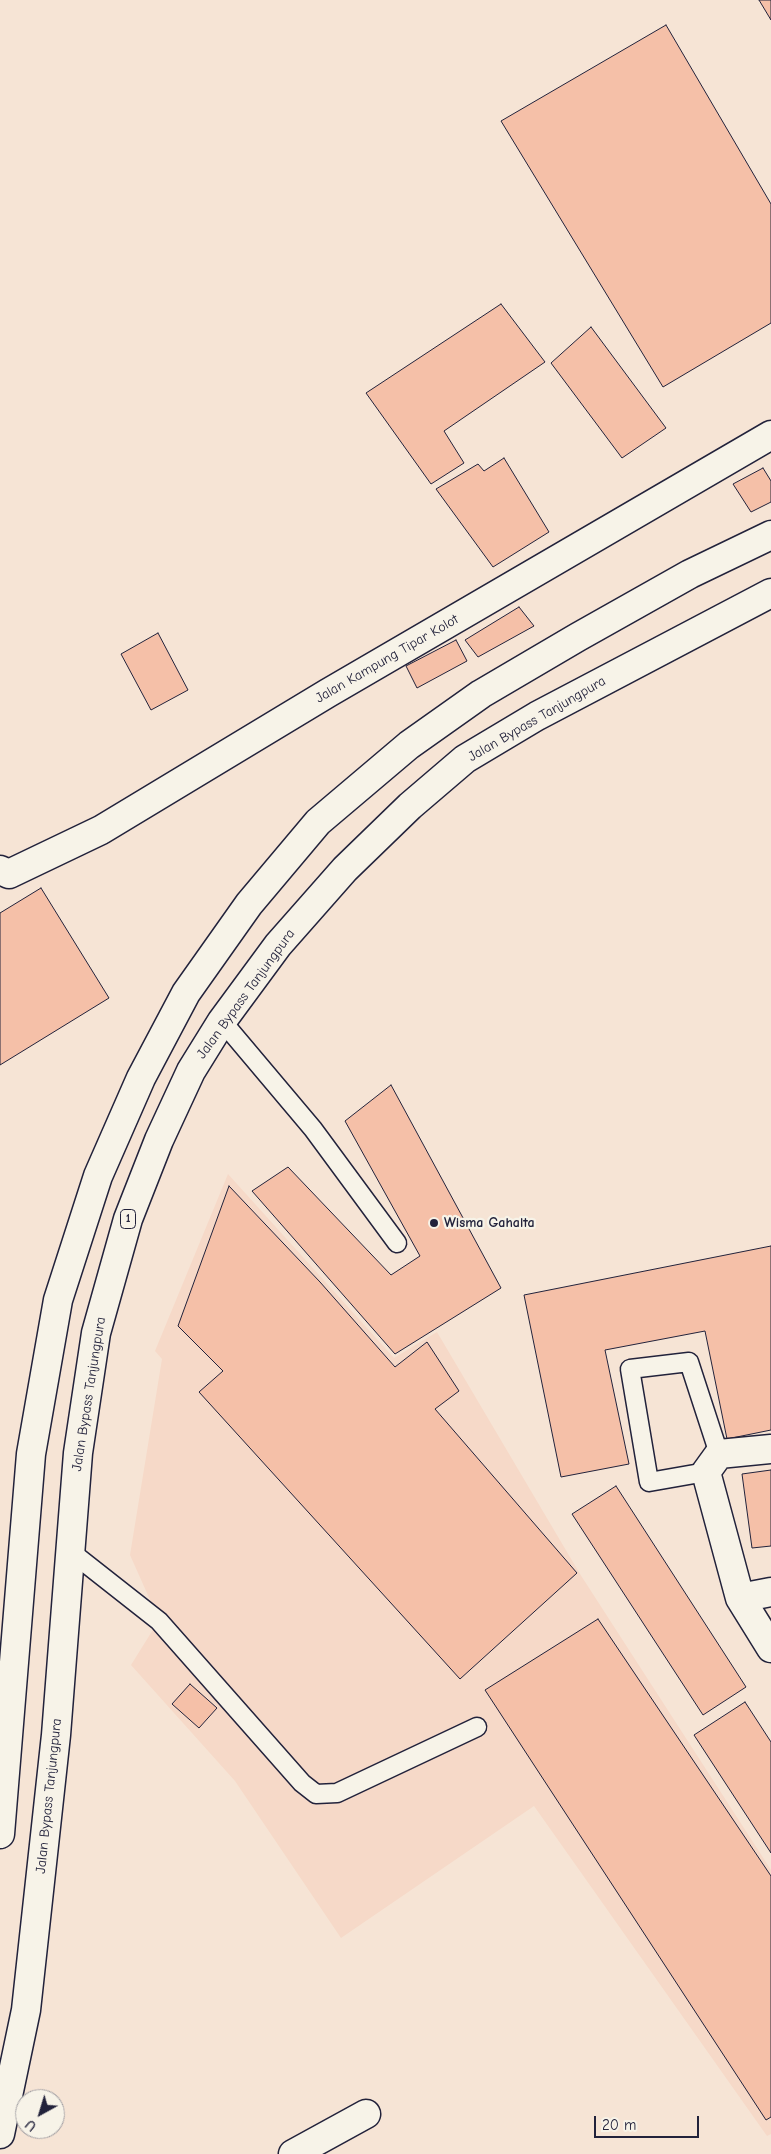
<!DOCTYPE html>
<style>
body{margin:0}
#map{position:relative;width:771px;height:2154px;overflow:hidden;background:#f6e4d5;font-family:"Comic Neue",sans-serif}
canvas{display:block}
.north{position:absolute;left:15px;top:2089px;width:50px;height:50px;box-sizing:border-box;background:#f7f3e8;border:1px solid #a29fa3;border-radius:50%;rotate:219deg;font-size:14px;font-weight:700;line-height:20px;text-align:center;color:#22223b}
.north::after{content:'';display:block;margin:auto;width:18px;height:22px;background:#22223b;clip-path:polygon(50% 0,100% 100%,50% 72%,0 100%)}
.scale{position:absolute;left:594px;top:2116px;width:105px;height:22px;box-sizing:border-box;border:2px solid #22223b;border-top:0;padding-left:6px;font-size:15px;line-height:18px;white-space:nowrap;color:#22223b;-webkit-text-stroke:4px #f7f3e8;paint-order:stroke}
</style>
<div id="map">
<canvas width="771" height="2154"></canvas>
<div class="north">U</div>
<div class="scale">20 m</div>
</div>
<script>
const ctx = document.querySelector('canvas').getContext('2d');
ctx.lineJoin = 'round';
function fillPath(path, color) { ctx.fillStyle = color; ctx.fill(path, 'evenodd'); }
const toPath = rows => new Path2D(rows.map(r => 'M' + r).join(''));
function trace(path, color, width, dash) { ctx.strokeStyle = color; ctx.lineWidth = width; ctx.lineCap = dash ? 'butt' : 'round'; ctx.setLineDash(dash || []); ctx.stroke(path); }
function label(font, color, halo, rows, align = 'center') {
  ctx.font = font + ' "Comic Neue",sans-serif'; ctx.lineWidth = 4.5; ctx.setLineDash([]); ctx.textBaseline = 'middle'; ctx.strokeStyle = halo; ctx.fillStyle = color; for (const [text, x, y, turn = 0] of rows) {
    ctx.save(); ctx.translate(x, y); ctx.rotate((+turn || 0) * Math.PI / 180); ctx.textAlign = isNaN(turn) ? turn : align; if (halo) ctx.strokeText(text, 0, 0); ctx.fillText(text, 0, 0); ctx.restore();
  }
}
const built = toPath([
 [228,1174,394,1358,437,1332,580,1574,771,1870,771,2134,767,2136,534,1806,341,1938,235,1781,131,1665,159,1620,130,1555,162,1359,155,1351]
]);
const building = toPath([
 [759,0,771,0,771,20,759,0],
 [666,25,771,204,771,323,663,387,501,121,666,25],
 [501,304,545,362,444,431,464,463,431,484,366,393,501,304],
 [591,327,666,428,622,458,551,363,591,327],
 [504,458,549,532,493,567,436,489,478,464,484,471,504,458],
 [763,468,771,481,771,502,751,512,733,484,763,468],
 [519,607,534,626,478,657,465,640,519,607],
 [158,633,188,690,151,710,121,654,158,633],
 [456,640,467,661,417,688,406,666,456,640],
 [41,888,109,998,0,1065,0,913,41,888],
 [391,1085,501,1288,395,1354,252,1191,288,1167,391,1275,420,1256,345,1121,391,1085],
 [229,1186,320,1282,395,1367,427,1342,459,1391,435,1409,577,1573,460,1679,199,1392,223,1371,178,1326,229,1186],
 [771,1246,771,1430,727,1439,705,1331,605,1350,629,1464,561,1477,524,1295,771,1246],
 [771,1470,771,1546,752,1548,742,1474,771,1470],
 [616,1486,746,1687,703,1715,572,1514,616,1486],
 [598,1619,771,1876,771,2117,766,2120,485,1690,598,1619],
 [190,1684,217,1708,199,1728,172,1704,190,1684],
 [745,1702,771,1742,771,1853,694,1735,745,1702]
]);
const lane = toPath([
 [222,1021,313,1129,397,1243],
 [706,1472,649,1482,630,1369,689,1362,719,1454],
 [70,1551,159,1621,302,1783,316,1794,337,1793,477,1727]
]);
const street = toPath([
 [0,870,9,874,101,830,328,693,771,435],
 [771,1449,719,1454,706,1472,740,1598,771,1648],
 [740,1598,771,1592],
 [293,2154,366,2114]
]);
const highway = toPath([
 [0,1834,31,1454,58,1300,98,1176,141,1078,186,993,249,904,318,822,409,745,481,694,578,637,690,574,771,535],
 [0,2134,26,2010,56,1735,78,1453,96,1333,128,1219,159,1140,191,1071,222,1021,278,945,345,869,410,806,465,759,537,716,771,593]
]);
const markers = [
 [434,1223,5,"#22223b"]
];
const shields = [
 [128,1219,15]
];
const shieldNames = [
 ["1",128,1219]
];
const streetNames = [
 ["Jalan Kampung Tipar Kolot",387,659,-30],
 ["Jalan Bypass Tanjungpura",537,719,-30],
 ["Jalan Bypass Tanjungpura",246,994,-54],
 ["Jalan Bypass Tanjungpura",89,1394,-81],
 ["Jalan Bypass Tanjungpura",49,1796,-84]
];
const poiNames = [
 ["Wisma Gahalta",444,1223]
];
fillPath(built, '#f6d9c8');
fillPath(building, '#f5c0a8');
trace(building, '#22223b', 1);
trace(lane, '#22223b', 21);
trace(street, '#22223b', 31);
trace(highway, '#22223b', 31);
trace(lane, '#f7f3e8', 18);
trace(street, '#f7f3e8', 28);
trace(highway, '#f7f3e8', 28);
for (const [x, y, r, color] of markers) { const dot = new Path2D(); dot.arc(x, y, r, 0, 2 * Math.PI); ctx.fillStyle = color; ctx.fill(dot); trace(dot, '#f7f3e8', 2); }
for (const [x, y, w] of shields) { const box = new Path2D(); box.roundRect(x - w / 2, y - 9.5, w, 19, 4); ctx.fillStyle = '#f7f3e8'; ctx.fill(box); trace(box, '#22223b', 1); }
label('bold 12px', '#22223b', null, shieldNames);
label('14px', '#22223b', '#f7f3e8', streetNames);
label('bold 14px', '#22223b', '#f7f3e8', poiNames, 'left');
</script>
